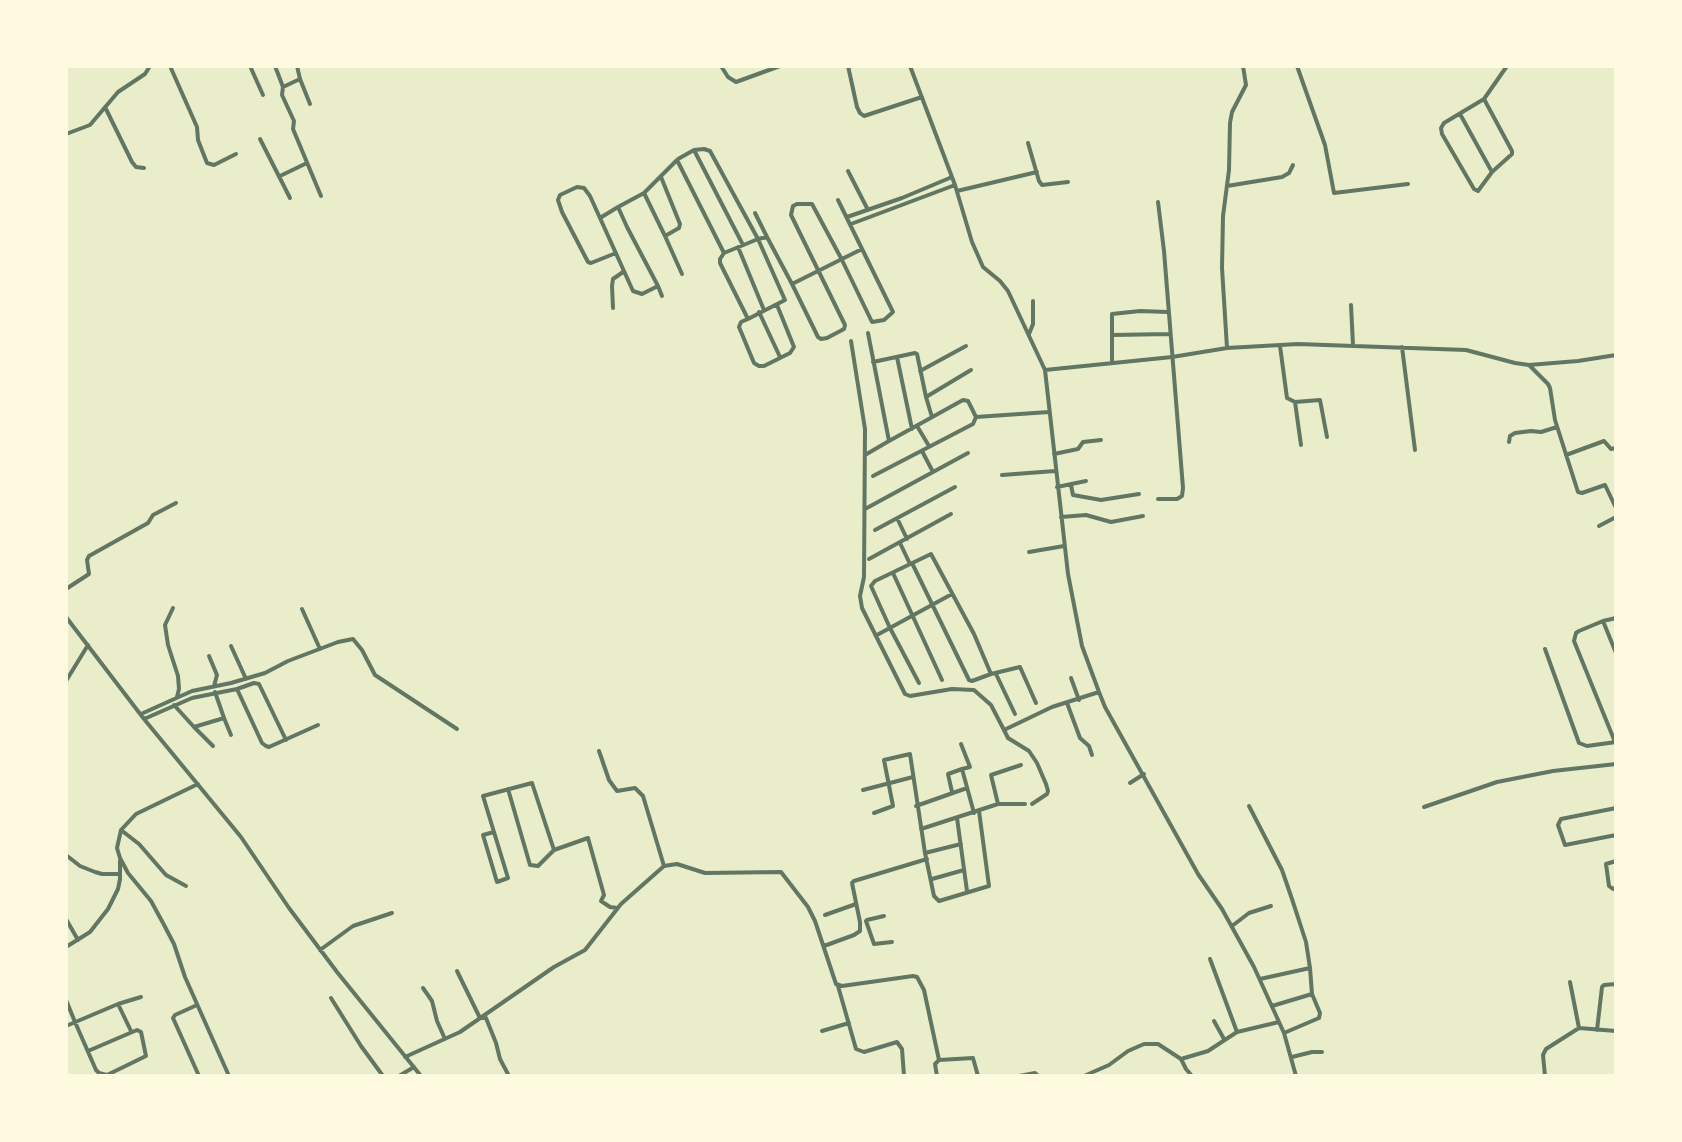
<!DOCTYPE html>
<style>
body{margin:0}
#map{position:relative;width:1682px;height:1142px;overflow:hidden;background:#e9edc9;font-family:"Alegreya Sans",sans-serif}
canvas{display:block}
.frame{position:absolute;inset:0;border:68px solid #fefae0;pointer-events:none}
</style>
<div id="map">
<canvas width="1682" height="1142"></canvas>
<div class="frame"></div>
</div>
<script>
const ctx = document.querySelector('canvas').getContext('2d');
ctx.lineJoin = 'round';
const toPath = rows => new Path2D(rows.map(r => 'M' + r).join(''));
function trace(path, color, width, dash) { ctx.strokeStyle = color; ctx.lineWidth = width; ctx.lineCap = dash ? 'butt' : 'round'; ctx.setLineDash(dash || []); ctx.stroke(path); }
const minor = toPath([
 [170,66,197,127,198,140,207,163,214,165,236,154],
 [250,66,263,95],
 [275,66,283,87,282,95,294,121,293,129,321,196],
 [297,66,300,79],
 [721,66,728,77,736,82,780,66],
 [848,66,857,107,860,113,864,116,922,97],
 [910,66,955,185,972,242,983,267,1000,281,1008,291,1045,370,1068,574,1082,646,1099,692,1105,707,1198,874,1222,909,1254,967,1284,1033,1296,1076],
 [1297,66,1325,145,1334,193,1408,184],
 [283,87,300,79,310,104],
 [1484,99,1512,151,1512,154,1492,172,1478,191,1474,189,1442,134,1441,128,1444,123,1484,99,1507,66],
 [105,107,132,162,136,167,144,168],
 [1460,114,1492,172],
 [66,134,90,125,118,92,145,74,150,66],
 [260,139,290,198],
 [1028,143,1039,181,1042,185,1068,182],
 [694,150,704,149,710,151,758,239,785,300,748,319,720,263,720,259,724,253],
 [678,159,694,150,743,245],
 [848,171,868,210],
 [280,176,307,163],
 [661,177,680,224,679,228,665,236,644,193,677,160,724,253,758,239,767,237,792,284,862,249],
 [1227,186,1282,177,1289,173,1293,165],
 [957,191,1037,172],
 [618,207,600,218,633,291,642,294,658,286,627,227,618,207,644,193],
 [755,213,767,237],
 [847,217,902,198,952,177],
 [600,218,590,196,584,188,577,187,560,195,558,200,562,212,588,262,591,263,616,253],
 [851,224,955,185],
 [665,236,682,274],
 [738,247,764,310],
 [792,284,818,337,821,339,827,338,844,329,845,325,791,215,793,206,797,204,812,204,841,258,872,322,884,320,893,312,838,200],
 [658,286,662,296],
 [1351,305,1353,345],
 [613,308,612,286,613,279,623,272],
 [759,312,780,357],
 [748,319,741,322,739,327,754,363,759,366,764,366,790,353,794,347,777,305],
 [1029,334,1033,324,1033,301],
 [1113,335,1169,334],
 [851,341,865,429,864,577,860,596,862,608,905,694,910,696,952,689,974,690,991,705,1004,730],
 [1280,346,1287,398,1295,402,1320,400,1327,437],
 [1402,347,1415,450],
 [1227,348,1222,268,1223,216,1229,170,1230,123,1232,112,1246,85,1243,66],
 [897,357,912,429],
 [873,362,915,353,917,354,926,397,932,417],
 [1112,362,1112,314,1140,311,1168,312],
 [1529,365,1548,384,1550,388,1555,420,1578,492,1582,493,1605,485,1616,508],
 [1045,370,1172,357,1227,348,1298,344,1466,350,1515,363,1529,365,1578,361,1616,355],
 [920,371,966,346],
 [926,397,971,370],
 [1295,402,1301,445],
 [976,417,1049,412],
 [917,426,929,446],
 [1509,442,1510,436,1515,433,1531,431,1541,432,1557,427],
 [1054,454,1078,449,1083,442,1101,440],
 [865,455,889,441,868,333],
 [1566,455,1604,441,1611,449,1616,448],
 [933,472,968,453],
 [1002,475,1055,471],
 [873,476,973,424,976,417,968,401,963,400,889,441],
 [1071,485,1073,495,1101,500,1139,494],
 [1057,487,1086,481],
 [1158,499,1177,499,1182,496,1183,488,1164,251,1158,202],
 [865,509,933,472,922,451],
 [1061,517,1086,515,1111,522,1143,516],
 [897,518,907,539],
 [1599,526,1616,517],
 [875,530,955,487],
 [900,543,910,564],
 [1029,552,1064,546],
 [869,559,951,514],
 [912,563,969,680,972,681,991,674],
 [893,573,942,680],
 [66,589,89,574,87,560,89,556,148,523,153,515,176,503],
 [173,608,165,625,168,645,178,676,179,689,177,697],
 [302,609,320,649],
 [66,617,144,719,241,837,289,908,337,972,421,1076],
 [1603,621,1616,653],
 [877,635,952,594],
 [231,646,246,679],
 [1545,649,1579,743,1587,746,1616,742],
 [209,656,217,675,214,686],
 [996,674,1015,714],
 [1071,678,1079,700],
 [66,681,88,645],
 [919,683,890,628,871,586,875,581,931,554,974,634,991,674,1020,667,1036,703],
 [237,689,262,743,266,746,269,747,318,725],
 [1067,703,1080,738,1089,746,1092,755],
 [174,705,194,727,224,718,215,692],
 [141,714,192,691,231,683,265,673,288,661,338,642,353,639,362,650,375,675,457,729],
 [224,718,231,735],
 [144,719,192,698,237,689,254,683,259,684,286,740],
 [194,727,213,746],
 [1615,742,1574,641,1576,633,1579,631,1603,621,1616,618],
 [961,744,970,767,962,769],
 [599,751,609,780,617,791,635,788,643,796,664,866],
 [1130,783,1144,774],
 [198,784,136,814,121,830,117,848,120,858,128,873,151,901,163,923,174,944,185,977,229,1076],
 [508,789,530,865,538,866,554,850,588,838,604,895,601,901,610,907,617,908],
 [863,790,913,777],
 [952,792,948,774,962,769,974,813],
 [999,804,1025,804],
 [1032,804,1047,794,1048,791,1046,784,1037,763,1029,751,1008,738,1004,730,1052,707,1099,692],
 [916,806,967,788],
 [1249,806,1282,870,1292,899,1306,942,1310,968,1260,979],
 [1424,807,1497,782,1553,771,1616,764],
 [1616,808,1561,819,1558,825,1565,845,1616,835],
 [874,813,893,806,884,760,910,754,925,853,934,896,939,901,989,886,979,811],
 [957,818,967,891],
 [921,829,998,804,991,775,1021,765],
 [121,830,139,844,166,875,186,886],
 [494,832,483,835,497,882,508,878,483,796,532,783,554,850],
 [925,853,961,844],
 [66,855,80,866,95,872,102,874,120,874],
 [1616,861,1606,864,1609,886,1613,889,1616,888],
 [932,879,964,870],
 [825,915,856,904],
 [66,919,78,940],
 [867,920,884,916],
 [866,921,874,944,892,942],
 [1232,926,1249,913,1271,906],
 [824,946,854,935,860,931,860,922,852,883,854,881,927,859],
 [66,947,90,932,108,909,118,889,120,879,120,860],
 [320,950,353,926,392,913],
 [1210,959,1237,1032],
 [457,971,480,1018,486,1018,496,1043,500,1059,509,1076],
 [1570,982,1579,1028],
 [838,986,856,1049,864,1052,897,1042,902,1049,904,1076],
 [423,988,432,1001,437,1021,445,1039],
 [331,998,361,1046,383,1076],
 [66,1000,75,1022,96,1070,99,1073,107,1075,146,1056,141,1032,137,1030,88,1051],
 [118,1004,131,1031],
 [197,1005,175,1015,173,1018,199,1076],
 [1272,1006,1312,994,1310,968],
 [1214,1021,1224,1039],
 [66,1026,118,1004,141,997],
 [1597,1030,1602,987,1604,985,1616,984],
 [822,1031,849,1023],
 [1284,1033,1319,1018,1320,1013,1312,994],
 [405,1057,460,1032,554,967,585,950,621,904,664,866,677,864,705,873,781,872,808,907,815,921,836,984,842,986,913,976,917,977,924,990,939,1060,973,1058,978,1076],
 [1292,1057,1312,1052,1322,1052],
 [1181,1059,1186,1069,1192,1076],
 [399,1076,414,1067],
 [937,1076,935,1064,939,1060],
 [1019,1076,1035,1073,1038,1076],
 [1084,1076,1109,1065,1128,1051,1144,1044,1158,1044,1181,1059,1208,1051,1237,1032,1279,1022],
 [1545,1076,1543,1055,1546,1049,1579,1028,1616,1031],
 [1616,1076,1616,1074]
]);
trace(minor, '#617663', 4);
</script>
